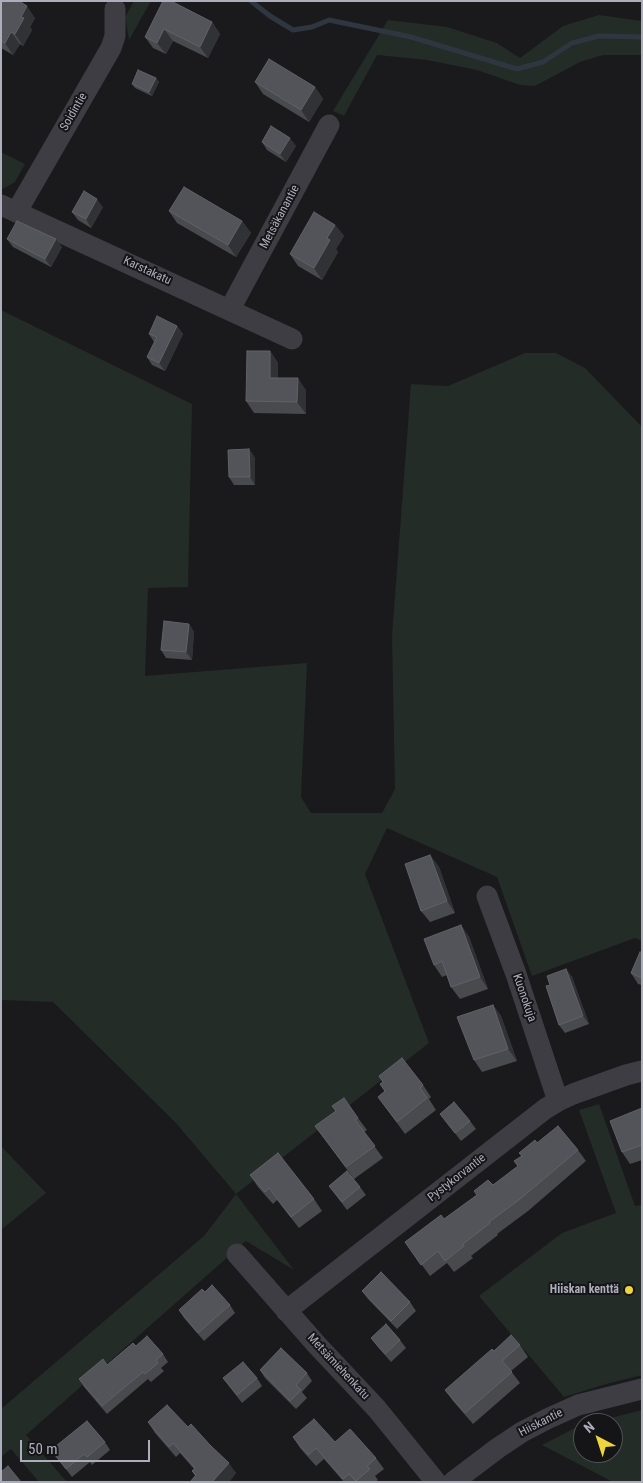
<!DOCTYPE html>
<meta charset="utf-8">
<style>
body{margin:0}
#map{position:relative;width:643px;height:1483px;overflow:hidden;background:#1a1a1c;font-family:"Roboto Condensed",sans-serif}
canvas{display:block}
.frame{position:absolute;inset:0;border:2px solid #acaebb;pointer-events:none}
.north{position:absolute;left:573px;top:1413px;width:50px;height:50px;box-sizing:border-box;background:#151417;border:1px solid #515259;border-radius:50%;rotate:320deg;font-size:14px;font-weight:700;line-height:20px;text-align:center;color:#acaebb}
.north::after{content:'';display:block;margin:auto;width:18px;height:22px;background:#f0d43e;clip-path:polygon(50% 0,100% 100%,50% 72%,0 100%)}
.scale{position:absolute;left:20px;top:1440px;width:130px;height:22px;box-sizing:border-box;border:2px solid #acaebb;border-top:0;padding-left:6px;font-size:15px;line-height:18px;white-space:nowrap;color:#acaebb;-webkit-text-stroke:4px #151417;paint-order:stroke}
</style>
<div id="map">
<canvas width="643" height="1483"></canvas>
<div class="frame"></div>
<div class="north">N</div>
<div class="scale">50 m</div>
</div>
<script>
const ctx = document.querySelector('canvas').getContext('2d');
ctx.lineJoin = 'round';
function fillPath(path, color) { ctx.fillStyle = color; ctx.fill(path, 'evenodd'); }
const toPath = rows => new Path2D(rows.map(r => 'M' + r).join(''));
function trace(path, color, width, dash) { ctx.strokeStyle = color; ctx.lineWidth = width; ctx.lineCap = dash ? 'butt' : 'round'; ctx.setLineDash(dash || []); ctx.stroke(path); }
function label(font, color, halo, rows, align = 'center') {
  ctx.font = font + ' "Roboto Condensed",sans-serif'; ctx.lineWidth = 4; ctx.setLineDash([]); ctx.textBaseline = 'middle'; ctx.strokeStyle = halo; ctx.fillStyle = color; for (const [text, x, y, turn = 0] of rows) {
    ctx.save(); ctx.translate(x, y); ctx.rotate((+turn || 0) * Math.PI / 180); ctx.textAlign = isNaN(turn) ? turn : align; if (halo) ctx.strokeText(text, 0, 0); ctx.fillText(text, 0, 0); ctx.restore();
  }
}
const green = toPath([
 [134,1,151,1,129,40,125,17],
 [599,15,642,21,642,55,603,55,580,62,535,86,520,85,477,70,427,60,377,55,344,116,333,111,388,20,447,27,497,43,520,58,563,26],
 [1,152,25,164,15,182,1,190],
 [1,310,192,404,188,587,148,588,145,676,307,663,301,797,311,813,382,813,395,789,392,636,411,384,448,386,525,353,556,353,585,368,642,427,642,941,635,938,532,976,497,877,387,828,365,874,429,1043,236,1194,294,1270,246,1241,26,1435,67,1482,39,1482,11,1449,1,1457,1,1409,204,1236,236,1194,176,1123,53,1002,1,1000],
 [599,1104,635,1206,642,1205,642,1375,606,1384,564,1397,479,1296,562,1233,616,1213,579,1110],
 [1,1146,46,1193,1,1230],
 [642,1410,642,1482,613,1482,542,1445,575,1428,583,1425,583,1453,613,1453,613,1423,591,1423]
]);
const stream = toPath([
 [251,1,270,16,293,30,312,27,329,20,411,37,517,69,543,62,572,43,599,36,642,37]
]);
const minor = toPath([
 [1,205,292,339],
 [17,211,111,48,115,36,115,9],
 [230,309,329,125],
 [487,896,516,974,558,1101],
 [237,1254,316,1344,377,1409,436,1482],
 [286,1311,545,1109,558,1101,573,1094,626,1075,642,1071],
 [453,1482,498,1448,522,1432,547,1419,578,1405,642,1389]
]);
const wall = toPath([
 [1,1,35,18,30,27,32,30,23,46,20,44,13,55,1,48],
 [163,1,212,22,220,34,208,58,173,41,166,54,153,48,145,37],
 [156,78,159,82,152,96,135,88,132,84],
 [255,82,315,87,323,99,309,122,263,94],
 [262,142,296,146,286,162,267,150],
 [103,207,91,228,78,220,72,212],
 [169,211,242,221,251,233,236,257,177,223],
 [335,225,344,236,336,249,338,252,322,280,298,266,290,254],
 [7,239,62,247,51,267,13,247],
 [177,326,183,334,165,371,152,365,147,357,154,342,149,334],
 [270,351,278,363,278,378,306,390,306,414,254,413,246,401],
 [249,449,255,458,255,485,234,485,229,477],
 [189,624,194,632,192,660,166,658,161,650],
 [430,855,439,867,455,913,430,922,421,911],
 [461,925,469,937,488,989,460,999,451,987,447,975,442,977,434,965],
 [642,953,642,985,638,984,631,973],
 [566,969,572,977,589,1024,565,1033,559,1025,550,985],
 [493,1005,501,1016,517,1061,482,1072,474,1060],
 [379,1076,423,1085,431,1097,429,1099,436,1110,405,1134,378,1097,385,1091,380,1084,383,1082],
 [642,1108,642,1160,630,1164,622,1152],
 [440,1114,470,1121,476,1129,461,1141],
 [358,1118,367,1130,364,1132,383,1158,354,1179,315,1126],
 [537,1143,578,1150,586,1161,528,1211,497,1234,498,1235,471,1256,473,1258,454,1272,447,1263,430,1276,405,1242,444,1219,477,1195,493,1185,518,1166,514,1161,522,1156],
 [250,1175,314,1199,322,1211,299,1228,277,1200,273,1204,258,1187],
 [329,1186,360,1187,366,1195,347,1210],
 [362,1291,410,1302,416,1311,397,1329,368,1299],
 [205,1292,230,1305,235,1313,204,1341,184,1318,179,1310],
 [371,1338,400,1340,406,1348,391,1362,377,1346],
 [520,1345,528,1357,511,1371,520,1383,473,1424,453,1401,445,1390,494,1351],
 [136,1346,163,1354,168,1362,161,1368,164,1371,151,1382,148,1379,107,1414,84,1387,79,1379,107,1365],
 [260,1370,307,1373,312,1381,302,1392,307,1398,296,1409,265,1378],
 [223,1378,257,1378,262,1386,242,1403],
 [148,1422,188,1427,210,1445,236,1473,229,1482,190,1482,195,1476,192,1471,194,1469,180,1453,176,1457,155,1433],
 [293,1437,335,1442,376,1458,384,1469,375,1476,378,1480,375,1482,344,1482,324,1459,316,1466,300,1448],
 [105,1442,110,1450,92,1465,90,1462,72,1477,51,1450]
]);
const shadedWall = toPath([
 [27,6,35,18,30,27,32,30,23,46,15,34,21,17],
 [212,22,220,34,208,58,200,47],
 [164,29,173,41,166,54,157,43],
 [11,32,20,44,13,55,5,43],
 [156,78,159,82,152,96,149,92],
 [315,87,323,99,309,122,301,110],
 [290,138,296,146,286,162,280,154],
 [97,199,103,207,91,228,86,219],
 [242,221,251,233,236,257,228,245],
 [335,225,344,236,336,249,338,252,322,280,314,268,327,238],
 [56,239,62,247,51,267,45,259],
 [177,326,183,334,165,371,159,363],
 [270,351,278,363,278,390,270,378],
 [298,378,306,390,306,414,297,402],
 [249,449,255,458,255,485,250,477],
 [189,624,194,632,192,660,186,652],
 [430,855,439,867,455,913,447,901],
 [461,925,469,937,488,989,480,977],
 [566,969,572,977,589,1024,583,1016],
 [493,1005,501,1016,517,1061,508,1049],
 [229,1463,236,1473,229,1482,212,1482]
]);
const building = toPath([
 [1,1,19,1,27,6,21,17,24,18,15,34,11,32,5,43,1,41,1,1],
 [163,1,171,1,212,22,200,47,164,29,157,43,145,37,163,1],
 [269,59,315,87,301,110,255,82,269,59],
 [138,70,156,78,149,92,132,84,138,70],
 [271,126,290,138,280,154,262,142,271,126],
 [184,187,242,221,228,245,169,211,184,187],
 [84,191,97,199,86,219,72,212,84,191],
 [314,212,335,225,327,238,330,240,314,268,290,254,314,212],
 [17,221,56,239,45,259,7,239,17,221],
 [157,316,177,326,159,363,147,357,157,337,149,334,157,316],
 [247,351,270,351,270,378,298,378,297,402,246,401,247,351],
 [249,449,250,477,229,477,228,450,249,449],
 [164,621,189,624,186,652,161,650,164,621],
 [430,855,447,901,421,911,405,864,430,855],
 [461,925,480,977,451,987,442,961,434,965,424,939,461,925],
 [640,952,642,953,642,978,631,973,640,952],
 [566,969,583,1016,559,1025,546,986,550,985,547,976,566,969],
 [493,1005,508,1049,474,1060,457,1017,493,1005],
 [402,1058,423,1085,420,1088,427,1098,397,1122,378,1097,385,1091,380,1084,383,1082,379,1076,402,1058],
 [344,1098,358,1118,355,1120,375,1146,346,1167,315,1126,336,1111,332,1106,344,1098],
 [454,1102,470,1121,455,1133,440,1114,454,1102],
 [642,1108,642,1145,622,1152,610,1121,642,1108],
 [558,1126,578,1150,520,1199,489,1222,490,1223,463,1244,464,1246,445,1261,438,1251,421,1265,405,1242,441,1215,444,1219,477,1195,474,1191,488,1180,493,1185,518,1166,514,1161,522,1156,519,1153,535,1140,537,1143,558,1126],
 [278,1153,314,1199,291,1217,269,1188,265,1192,250,1175,278,1153],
 [347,1171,360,1187,342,1202,329,1186,347,1171],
 [381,1272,410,1302,391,1321,362,1291,381,1272],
 [212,1285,230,1305,198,1333,179,1310,202,1289,205,1292,212,1285],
 [386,1324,400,1340,385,1354,371,1338,386,1324],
 [511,1335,520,1345,502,1361,512,1372,465,1413,445,1390,492,1349,494,1351,511,1335],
 [147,1336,163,1354,156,1360,158,1363,145,1374,143,1372,102,1406,79,1379,103,1359,107,1365,133,1343,136,1346,147,1336],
 [281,1348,307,1373,296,1385,301,1390,290,1401,260,1370,281,1348],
 [243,1362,257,1378,237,1395,223,1378,243,1362],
 [167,1405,188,1427,191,1424,210,1445,229,1463,212,1482,190,1482,196,1475,192,1471,195,1468,173,1443,169,1447,148,1422,167,1405],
 [314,1419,335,1442,350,1429,376,1458,367,1466,370,1469,356,1481,349,1474,343,1479,316,1448,308,1455,293,1437,314,1419],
 [87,1421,105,1442,87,1457,84,1454,66,1469,51,1450,87,1421],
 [8,1466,21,1482,1,1482,1,1472,8,1466]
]);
const markers = [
 [629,1290,5,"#f0d43e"]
];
const streetNames = [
 ["Soidintie",74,112,-60],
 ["Metsäkanantie",280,217,-62],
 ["Karstakatu",147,271,25],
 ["Kuonokuja",524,998,71],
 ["Pystykorvantie",457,1178,-38],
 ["Metsämiehenkatu",338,1367,47],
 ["Hiiskantie",541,1423,-27]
];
const poiNames = [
 ["Hiiskan kenttä",619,1290]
];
fillPath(green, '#232c26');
trace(stream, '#2f3640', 5);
trace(minor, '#3d3d43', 21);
fillPath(wall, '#484a4e');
fillPath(shadedWall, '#313235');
fillPath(building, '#53545a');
trace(building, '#616269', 1);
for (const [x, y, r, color] of markers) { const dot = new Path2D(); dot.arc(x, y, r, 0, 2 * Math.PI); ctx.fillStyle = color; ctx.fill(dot); trace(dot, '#151417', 2); }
label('12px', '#acaebb', '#151417', streetNames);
label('bold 12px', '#acaebb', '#151417', poiNames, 'right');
</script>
